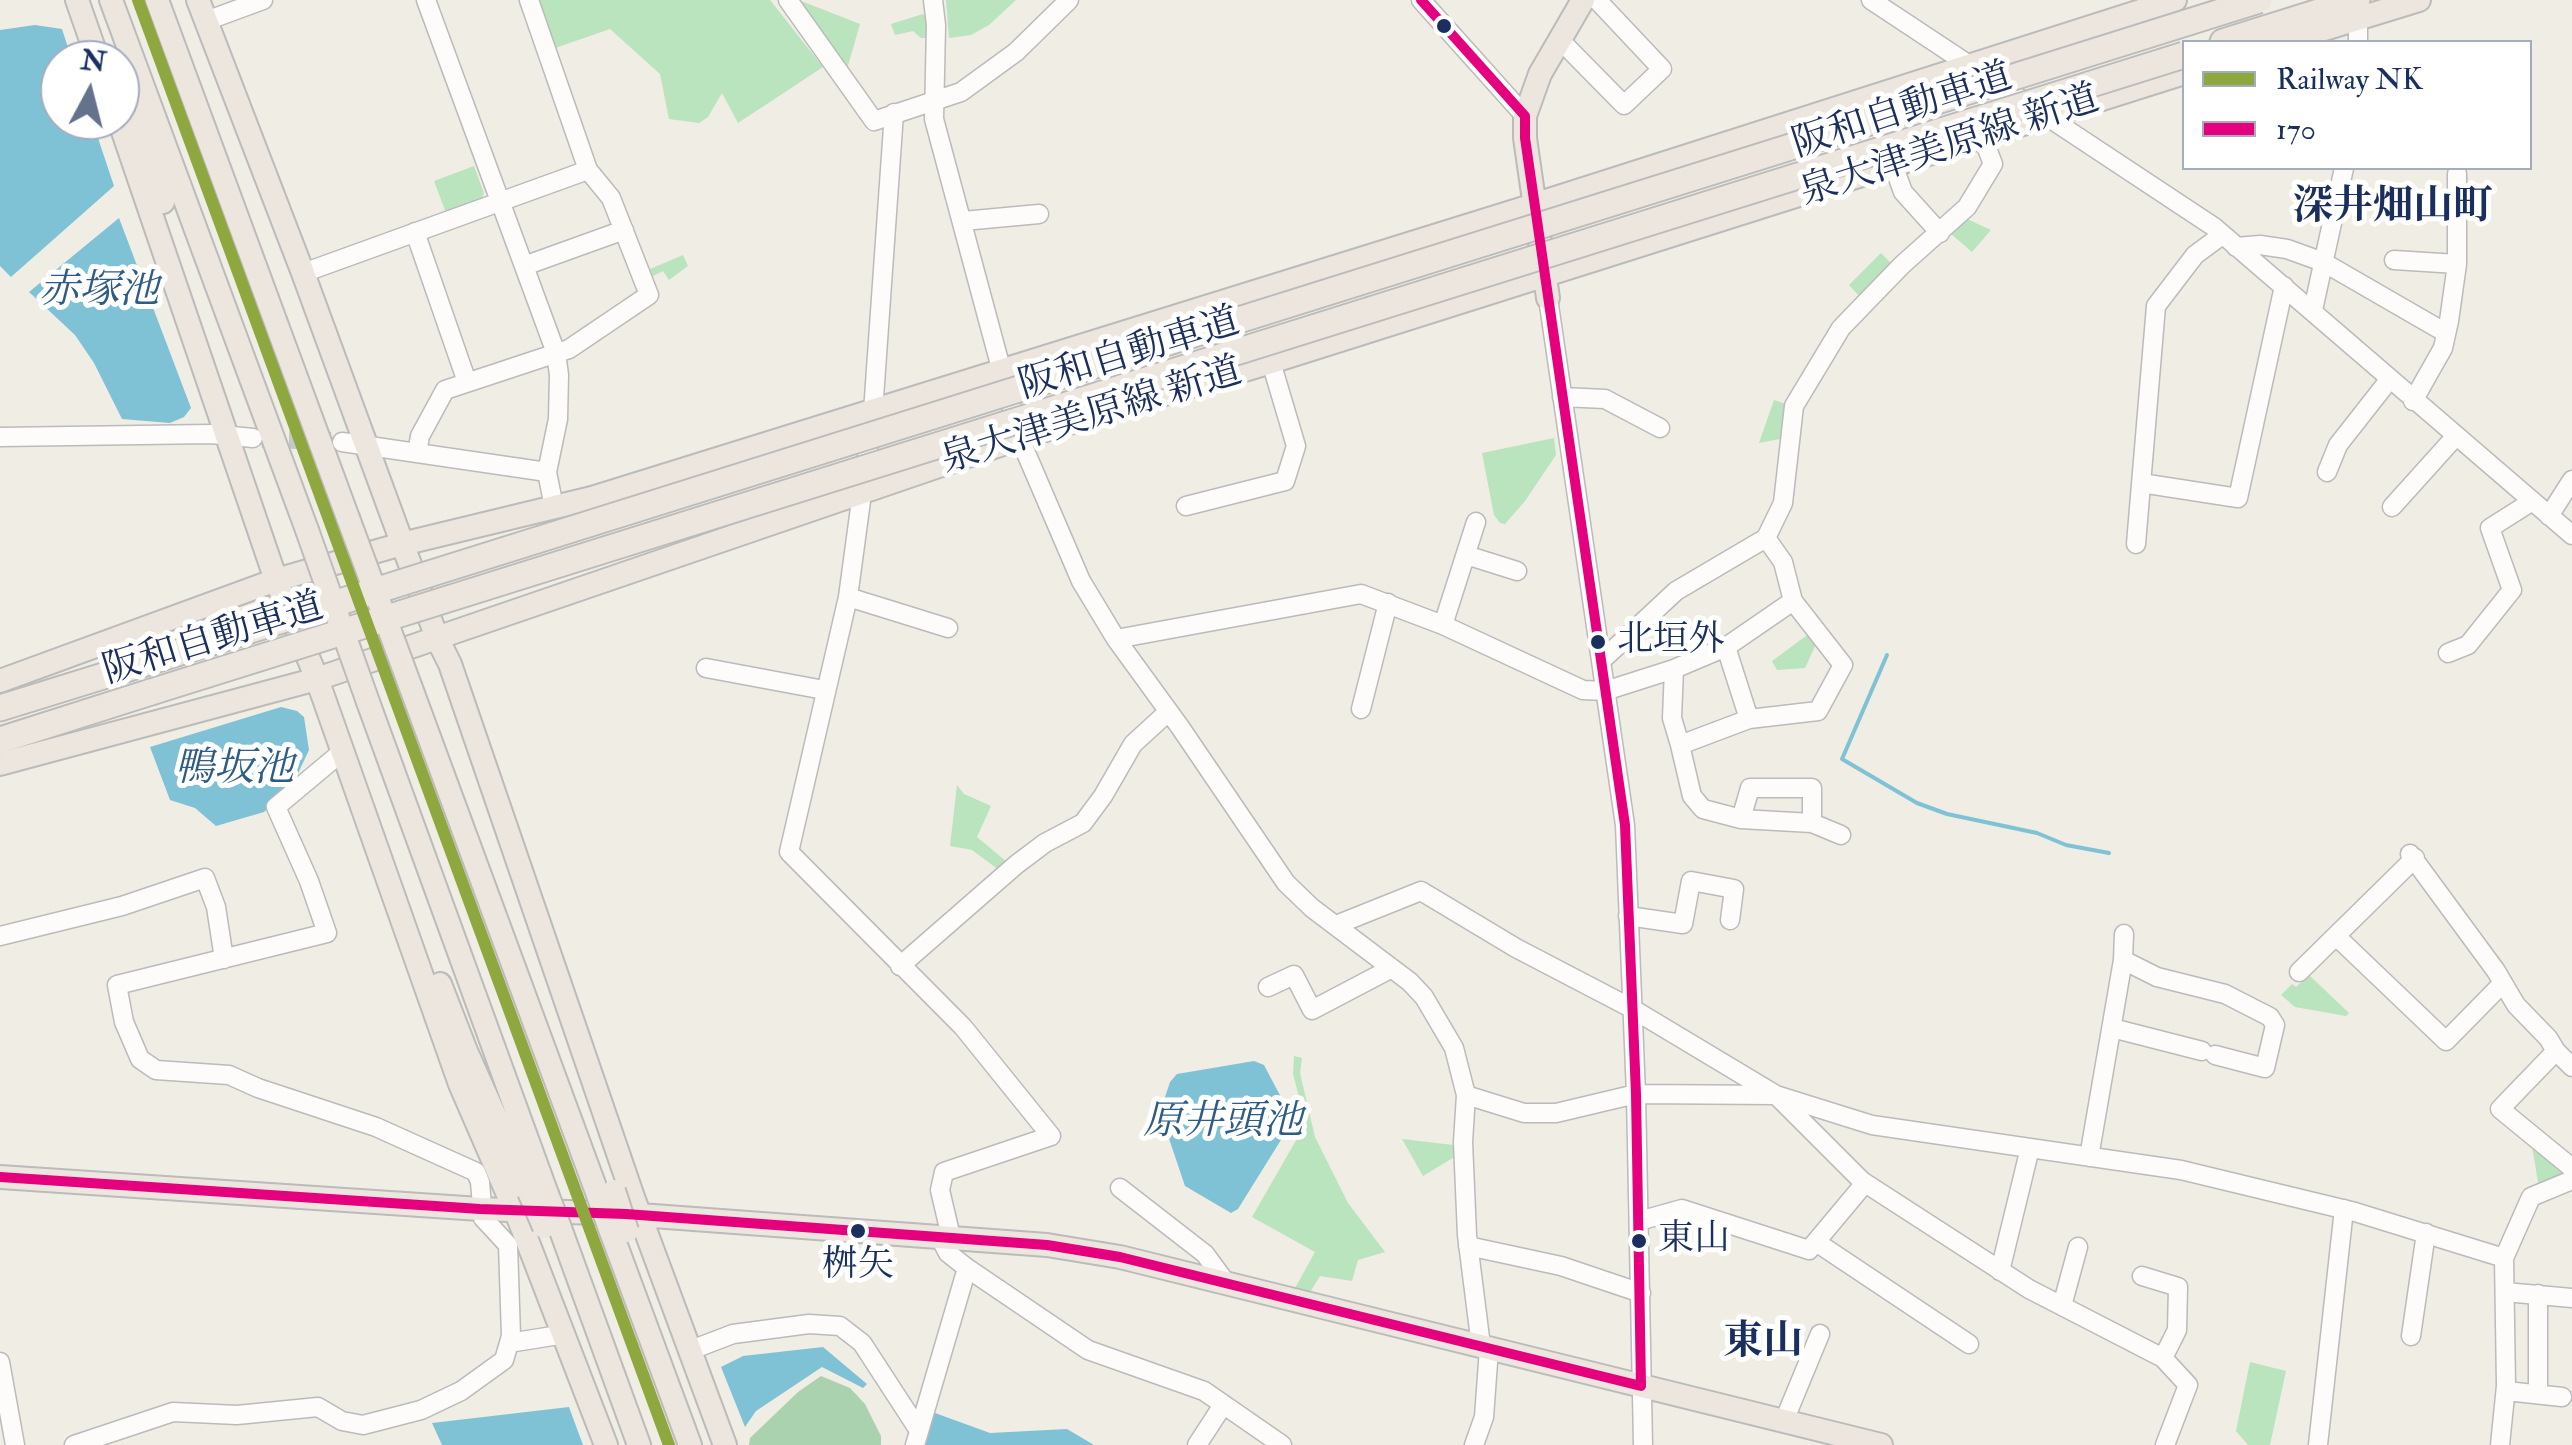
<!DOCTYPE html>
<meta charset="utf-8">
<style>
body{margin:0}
#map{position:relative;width:2572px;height:1445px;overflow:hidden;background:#efede4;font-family:"IM FELL Double Pica",serif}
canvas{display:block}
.legend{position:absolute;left:2182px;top:40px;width:350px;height:130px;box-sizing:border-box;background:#fff;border:2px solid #a4acbf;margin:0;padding:12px 18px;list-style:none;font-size:30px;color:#1b2f5e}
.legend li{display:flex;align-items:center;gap:20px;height:50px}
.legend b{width:50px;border:2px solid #a4acbf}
.north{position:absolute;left:40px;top:40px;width:100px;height:100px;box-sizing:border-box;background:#fff;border:2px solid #a4acbf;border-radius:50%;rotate:7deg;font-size:28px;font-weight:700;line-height:40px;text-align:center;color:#1b2f5e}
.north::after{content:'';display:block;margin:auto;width:35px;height:45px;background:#65728d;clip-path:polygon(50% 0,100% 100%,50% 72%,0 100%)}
</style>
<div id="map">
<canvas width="2572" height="1445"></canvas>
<ul class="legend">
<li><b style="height:12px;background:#8ea73e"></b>Railway NK</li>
<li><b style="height:12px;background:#e5007d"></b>170</li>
</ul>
<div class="north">N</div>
</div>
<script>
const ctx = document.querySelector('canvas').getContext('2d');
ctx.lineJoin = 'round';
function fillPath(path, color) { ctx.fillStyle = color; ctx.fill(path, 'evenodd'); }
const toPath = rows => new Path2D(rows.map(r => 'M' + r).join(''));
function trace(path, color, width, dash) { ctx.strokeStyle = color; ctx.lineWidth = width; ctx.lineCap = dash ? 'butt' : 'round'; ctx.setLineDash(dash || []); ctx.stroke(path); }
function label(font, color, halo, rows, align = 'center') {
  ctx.font = font + ' "IM FELL Double Pica","Noto Serif JP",serif'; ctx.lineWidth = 10; ctx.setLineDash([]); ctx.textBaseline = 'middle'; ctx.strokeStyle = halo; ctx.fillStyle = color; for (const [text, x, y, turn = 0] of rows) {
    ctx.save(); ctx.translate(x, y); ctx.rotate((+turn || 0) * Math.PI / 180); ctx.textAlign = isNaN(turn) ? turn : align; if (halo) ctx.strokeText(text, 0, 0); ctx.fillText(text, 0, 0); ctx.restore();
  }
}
const green = toPath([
 [538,0,770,0,823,67,738,123,722,93,708,117,699,123,669,119,660,74,610,29,555,48],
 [946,0,1016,0,989,25,971,35,949,38],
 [801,1,860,24,847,69,799,3],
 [923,14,929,18,929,38,921,38,913,31,895,35,891,24],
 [474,166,484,193,481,200,446,213,434,181],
 [1965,218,1991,230,1972,252,1950,233],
 [1881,253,1892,264,1860,297,1849,285],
 [683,255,688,266,669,280,663,271,653,276,650,269],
 [1774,400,1786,404,1780,439,1759,443],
 [1554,438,1556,455,1525,501,1505,524,1500,523,1494,515,1482,453],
 [1810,633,1817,642,1805,668,1777,670,1772,661],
 [957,785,964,794,991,806,977,837,1007,862,999,870,972,850,950,846],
 [2309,975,2349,1013,2346,1016,2295,1007,2281,995,2292,984,2296,987],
 [1294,1056,1302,1058,1300,1073,1315,1137,1348,1203,1385,1252,1358,1260,1352,1281,1320,1276,1309,1294,1294,1290,1315,1252,1252,1217,1306,1123,1293,1074],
 [1402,1139,1453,1145,1456,1156,1423,1176],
 [2532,1146,2563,1172,2562,1179,2539,1188],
 [2250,1362,2286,1371,2270,1445,2248,1445,2236,1431]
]);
const forest = toPath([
 [821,1376,850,1388,865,1404,881,1436,881,1445,749,1445,750,1438,798,1392]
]);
const water = toPath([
 [35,25,62,29,72,60,60,60,60,120,92,120,114,186,11,277,0,266,0,30],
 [119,218,191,408,184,417,170,423,122,419,94,363,75,335,29,292],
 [281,707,297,711,304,717,309,750,293,784,264,812,216,826,195,808,170,800,150,747],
 [1254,1061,1264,1065,1283,1101,1289,1127,1238,1209,1231,1213,1185,1186,1160,1112,1170,1082,1177,1074],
 [823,1347,867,1384,863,1388,822,1367,756,1411,745,1427,721,1367,743,1356],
 [569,1407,583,1445,442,1445,432,1423],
 [935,1413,990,1433,1067,1429,1094,1445,921,1445]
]);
const stream = toPath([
 [1887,655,1842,759,1917,803,1947,814,2037,833,2066,845,2109,853]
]);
const minorTunnel = toPath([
 [262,439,331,441]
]);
const minor = toPath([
 [426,0,556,353,559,375,558,419,547,472,554,507],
 [788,0,874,121,961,92,1016,52,1069,0],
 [933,0,936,25,934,119,1020,439,1081,581,1116,639,1180,727,1286,883,1312,908,1410,982,1424,997,1454,1048,1466,1095,1463,1142,1467,1235,1481,1346],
 [1421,0,1525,116],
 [1871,0,2214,227,2572,535],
 [206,21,263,0],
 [1560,40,1624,105,1662,69,1597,0],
 [2358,42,2358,8],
 [894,113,873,412,848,597,789,852,963,1027,1051,1136,944,1172,940,1190,951,1237],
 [1894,167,1903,192,1940,233],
 [963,221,1039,214],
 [415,232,467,382],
 [2236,247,2260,245,2287,249,2323,262,2446,333],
 [2394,260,2457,264],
 [524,266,624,230],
 [303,273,588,170],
 [1548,298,1625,825,1636,1094,1643,1445],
 [2313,310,2344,168],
 [1562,397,1605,399,1660,428],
 [2413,401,2443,348,2449,321,2457,264,2457,174],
 [0,437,211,434,253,438],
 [342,442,547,472],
 [417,453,420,436,445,390,569,349,649,295,611,198,588,170,529,0],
 [2327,472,2338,445,2389,380],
 [2141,483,2238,498,2284,286],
 [1186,506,1285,481,1296,446,1271,362],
 [2392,507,2455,437],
 [2549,516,2572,480],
 [1766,538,1783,562,1793,601],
 [2136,544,2156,306,2195,255,2222,235],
 [1466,555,1517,571],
 [848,597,948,628],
 [1443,625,1476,522],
 [1116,639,1361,594,1443,625,1583,690,1605,691,1674,669,1726,647,1793,601,1843,665,1818,711,1749,719,1726,647],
 [2448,653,2468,645,2512,590,2490,528,2531,502],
 [1601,661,1676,591,1766,538,1783,503,1794,406,1841,328,1902,265,1967,207,1993,164,1983,138],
 [706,668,824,690],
 [1674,669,1672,718,1680,745,1749,719],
 [1361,709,1388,603],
 [1680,745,1692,796,1703,809,1741,819,1812,823,1841,835],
 [1741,819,1750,788,1812,788,1812,823],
 [2410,854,2496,971,2516,1005,2548,1038,2556,1051],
 [1628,916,1683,924,1691,881,1734,889,1730,920],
 [1336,925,1421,891,1516,948,1631,1008,1776,1095,1862,1181,2029,1289,2163,1358,2188,1385,2165,1445],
 [0,936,122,906,205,878,216,907,224,959],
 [2337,937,2446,1041,2503,983],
 [2123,960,2157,977,2225,994,2270,1017,2275,1025,2265,1068,2215,1055],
 [900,966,1017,864,1045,843,1083,823,1103,796,1133,744,1168,712],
 [2299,972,2415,858],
 [1268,987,1294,975,1312,1010,1392,968],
 [2112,1028,2202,1051],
 [2572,1067,2556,1051,2500,1109,2572,1168],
 [1466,1095,1524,1113,1556,1113,1636,1094,1776,1095,1872,1125,2181,1170,2355,1212,2504,1258],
 [2089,1157,2123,960,2124,934],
 [1120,1188,1205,1254,1227,1284],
 [1639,1221,1682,1209,1809,1250,1865,1183],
 [939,1236,948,1253,967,1268,1088,1350,1204,1391,1282,1445],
 [1816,1242,1969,1344],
 [1468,1246,1561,1266,1641,1293],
 [2000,1271,2030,1148],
 [2142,1276,2178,1287,2177,1330,2163,1358],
 [2505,1292,2572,1298],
 [2062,1306,2078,1247],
 [2411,1336,2426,1233],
 [509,1343,565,1334],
 [691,1350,733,1334,809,1324,840,1326,862,1343,918,1429],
 [0,1362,15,1445],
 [2506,1391,2562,1397],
 [2538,1394,2538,1294],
 [1784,1421,1820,1334],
 [74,1445,173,1412,237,1415,318,1407,342,1421,363,1425,421,1410,461,1391,504,1360,511,1336,508,1245,483,1218,480,1182,476,1172,376,1127,258,1088,229,1075,156,1070,140,1059,124,1022,117,985,327,933,309,881,276,807,343,751],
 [915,1445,967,1268],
 [1197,1445,1223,1405],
 [1474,1445,1484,1417,1489,1349],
 [2318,1445,2344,1209],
 [2500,1445,2506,1386,2504,1258,2531,1197,2572,1180]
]);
const major = toPath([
 [77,0,98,60],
 [111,0,307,530],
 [157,0,348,518],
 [198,0,303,273,437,638,450,664,633,1197,725,1445],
 [2282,42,2419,0],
 [123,75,163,202],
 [119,120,276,580,317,679,460,1084,520,1222,606,1445],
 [1548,298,1525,138,1525,116,1540,74,1583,0],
 [0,681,276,580,402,544,592,498,1518,210,2175,0],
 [411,688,598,1195],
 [368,702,547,1194],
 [0,764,317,679,1032,434,1271,362,2184,73],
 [440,984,466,1051,529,1192],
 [0,1177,480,1209,626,1214,1047,1245,1120,1257,1881,1445],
 [560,1228,639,1445],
 [610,1229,690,1445]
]);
const highway = toPath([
 [2223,42,2357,0],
 [0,708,142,664],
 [0,740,151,692]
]);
const majorBridge = toPath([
 [348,518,411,688],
 [307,530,368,702],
 [614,1191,627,1231],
 [529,1192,544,1227],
 [547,1194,560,1228],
 [598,1195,610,1229]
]);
const highwayBridge = toPath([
 [142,664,2259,0],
 [151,692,2184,55]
]);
const bus1 = toPath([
 [0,1177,480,1209,626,1214,1047,1245,1120,1257,1641,1386,1636,1094,1625,825,1525,138,1525,116,1421,0]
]);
const rail1 = toPath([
 [138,0,669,1445]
]);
const markers = [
 [1444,26,9,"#1b2f5e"],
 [1598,642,9,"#1b2f5e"],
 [858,1231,9,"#1b2f5e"],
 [1639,1241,9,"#1b2f5e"]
];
const busNames = [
 ["北垣外",1617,642],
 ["東山",1658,1241],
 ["桝矢",858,1267,"center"]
];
const streetNames = [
 ["阪和自動車道",1903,113,-18],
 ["泉大津美原線 新道",1950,148,-18],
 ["阪和自動車道",1130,356,-17],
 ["泉大津美原線 新道",1092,418,-17],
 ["阪和自動車道",214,641,-17]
];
const neighbourhoodNames = [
 ["深井畑山町",2393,209],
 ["東山",1763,1344]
];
const waterNames = [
 ["赤塚池",99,293],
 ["鴨坂池",234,771],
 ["原井頭池",1223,1124]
];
fillPath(green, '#b9e4bd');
fillPath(forest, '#aad2af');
fillPath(water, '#80c2d5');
trace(stream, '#80c2d5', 4);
trace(minorTunnel, '#c5c7c9', 18, [18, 9]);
trace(minor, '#babbba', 21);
trace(major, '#babbba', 26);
trace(highway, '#babbba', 29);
trace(minor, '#fdfcfb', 18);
trace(major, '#ede6de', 22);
trace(highway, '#ede6de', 25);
trace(majorBridge, '#babbba', 26, []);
trace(highwayBridge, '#babbba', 29, []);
trace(majorBridge, '#ede6de', 22);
trace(highwayBridge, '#ede6de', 25);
trace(bus1, '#e5007d', 10);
trace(rail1, '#8ea73e', 12);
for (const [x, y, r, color] of markers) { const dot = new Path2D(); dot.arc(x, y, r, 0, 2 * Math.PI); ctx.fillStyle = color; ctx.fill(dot); trace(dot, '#fff', 4); }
label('36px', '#1b2f5e', '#fff', busNames, 'left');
label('38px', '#1b2f5e', '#fff', streetNames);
label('bold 40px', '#1b2f5e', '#fff', neighbourhoodNames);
label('italic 40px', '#2e5c85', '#fff', waterNames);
</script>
